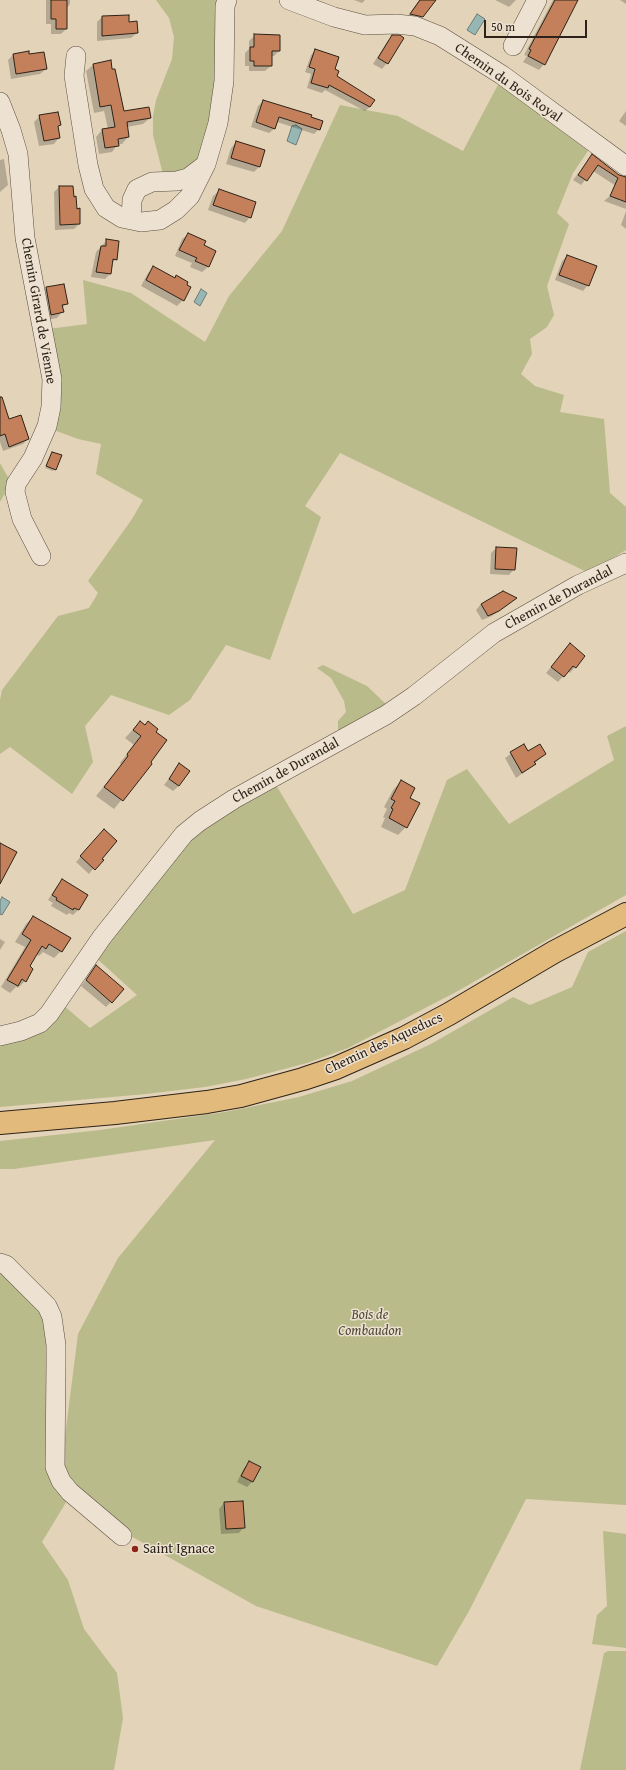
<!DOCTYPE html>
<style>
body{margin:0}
#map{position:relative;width:626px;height:1770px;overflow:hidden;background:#e3d3b8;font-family:"Gentium Book Plus",serif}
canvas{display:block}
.scale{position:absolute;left:484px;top:20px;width:103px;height:18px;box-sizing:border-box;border:2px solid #2d2219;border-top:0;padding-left:5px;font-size:12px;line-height:14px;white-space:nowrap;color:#2d2219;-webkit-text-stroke:3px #ede2d1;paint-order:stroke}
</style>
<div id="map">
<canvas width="626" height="1770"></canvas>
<div class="scale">50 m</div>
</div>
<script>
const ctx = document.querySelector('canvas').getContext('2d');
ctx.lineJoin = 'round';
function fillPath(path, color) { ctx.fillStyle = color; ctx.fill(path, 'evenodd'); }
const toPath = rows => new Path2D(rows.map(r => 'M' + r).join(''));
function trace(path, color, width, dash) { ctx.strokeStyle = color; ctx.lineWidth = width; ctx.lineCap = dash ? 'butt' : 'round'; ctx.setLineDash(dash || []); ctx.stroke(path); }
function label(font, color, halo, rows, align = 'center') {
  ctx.font = font + ' "Gentium Book Plus",serif'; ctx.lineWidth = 3; ctx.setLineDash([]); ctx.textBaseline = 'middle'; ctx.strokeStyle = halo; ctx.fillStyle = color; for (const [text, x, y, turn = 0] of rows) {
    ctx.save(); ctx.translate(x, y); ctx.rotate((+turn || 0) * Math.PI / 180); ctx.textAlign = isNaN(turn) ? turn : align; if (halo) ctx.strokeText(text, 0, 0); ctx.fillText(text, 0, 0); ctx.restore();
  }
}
const green = toPath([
 [156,0,222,0,217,83,203,154,182,173,164,178,153,135,153,116,156,100,172,59,174,37,169,18],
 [501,79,592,145,573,173,557,213,569,224,547,286,554,315,547,327,530,339,532,354,521,374,535,386,564,395,560,412,604,419,610,493,626,507,626,550,589,573,340,453,305,506,321,517,270,660,226,645,190,700,169,715,111,695,85,726,93,762,72,794,10,747,0,754,0,700,2,690,58,616,89,608,98,593,88,581,132,519,143,500,96,474,101,444,78,439,51,429,48,329,87,324,83,280,131,293,205,342,229,296,282,231,340,105,398,116,463,151],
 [0,463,13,486,4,495,0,502],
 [323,665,367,686,388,706,338,736,338,721,346,712,344,701,331,678,317,668],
 [626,726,626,895,456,992,348,1048,307,1063,246,1079,205,1087,146,1094,0,1107,0,1046,37,1032,63,1005,90,1028,137,995,94,956,184,844,203,826,276,785,353,914,405,890,447,780,467,769,509,824,614,760,607,736],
 [626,931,626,1505,526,1499,469,1611,437,1666,256,1606,120,1530,61,1468,78,1334,118,1258,215,1140,14,1169,0,1169,0,1141,100,1130,225,1112,299,1097,352,1081,431,1044,513,997,530,1005,572,987,588,952],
 [0,1270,46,1315,50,1454,68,1499,42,1542,68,1580,84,1629,117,1673,123,1718,114,1770,0,1770],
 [603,1531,626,1534,626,1648,592,1644,597,1615,607,1606],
 [608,1651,626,1651,626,1770,580,1770,604,1653]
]);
const water = toPath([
 [477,14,485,19,475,35,467,30,477,14],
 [296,125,302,129,296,145,287,141,292,126,296,125],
 [201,289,207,293,200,306,194,302,201,289],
 [2,897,10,902,2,915,0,914,0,901,2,897]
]);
const shadow = toPath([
 [46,0,70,0,70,4,66,9,66,29,61,34,51,34,51,24,46,24],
 [354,0,365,0,362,3],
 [419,0,434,0,417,22,405,20],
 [495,0,516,0,509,7],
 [553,0,577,0,544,64,539,70,523,62,527,56,524,55],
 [620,0,626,0,626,4],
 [102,17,128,23,137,33,131,38,97,41,97,22],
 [255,35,279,51,274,56,271,56,271,66,265,71,249,71,249,66,245,66,245,53,249,49,249,41],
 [393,36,403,38,387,63,382,69,373,64,387,42],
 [316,50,334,70,336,76,370,107,365,111,325,90,322,93,307,88,311,74,305,72,311,55],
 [28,52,28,55,46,69,40,74,11,79,8,60,13,55],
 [93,65,123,113,150,118,143,124,127,127,128,137,122,144,118,144,112,152,99,154,96,137,102,130,108,129,104,111,94,113,86,71],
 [263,101,310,117,319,129,314,134,277,122,274,129,269,133,251,127,258,106],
 [626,111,626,126,619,121],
 [40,116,60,125,57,128,59,138,54,144,39,146,34,122],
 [236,142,264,151,259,167,254,172,226,164,231,148],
 [592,156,619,176,626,177,626,209,604,201,619,188,593,171,581,185,573,180],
 [4,159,8,185,0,192,0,160],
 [59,187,76,210,79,224,74,229,55,230,54,192],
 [219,191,250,217,245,223,208,210,213,196],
 [626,211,626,229,621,225],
 [188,234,203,246,215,252,208,267,202,272,190,267,192,263,175,256,182,239],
 [107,240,116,259,112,263,110,274,105,279,91,277,96,252],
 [567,256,588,285,583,291,555,280,562,261],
 [154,268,190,288,183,300,177,306,141,286,148,273],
 [46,288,67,303,62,308,62,312,57,318,46,320,41,293],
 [0,411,28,439,23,444,3,451,0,442],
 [52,453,55,469,53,471,45,468],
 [496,548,514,569,509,575,490,574,491,553],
 [503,592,510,603,492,616,482,620,476,610,481,604],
 [565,650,584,656,570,673,568,671,558,682,546,673],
 [140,722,144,726,148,722,155,732,149,763,151,764,114,809,96,796,121,765,120,763,134,745,125,738],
 [523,745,528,752,545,754,529,769,516,778,505,758],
 [180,764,179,786,173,791,164,785],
 [401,781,409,798,406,827,398,835,381,827,385,818,383,817,387,809,384,807,393,790],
 [99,836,101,859,89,874,76,862],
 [62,880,87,895,78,910,73,915,69,913,67,915,51,906,53,903,48,900,57,886],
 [33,917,61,951,54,958,43,952,39,956,36,954,28,967,25,981,18,988,16,987,10,993,1,987,25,947,15,942,26,924],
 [0,939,5,942,0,950],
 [96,967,111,1002,106,1007,81,986],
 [250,1462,259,1468,252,1482,247,1487,237,1482,244,1468],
 [224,1503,244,1527,239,1533,221,1534,219,1509]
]);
const building = toPath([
 [51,0,67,0,67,29,56,29,56,19,51,19,51,0],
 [420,0,436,0,423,17,410,14,420,0],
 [555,0,578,0,545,65,528,56,531,50,529,49,555,0],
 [129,15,129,22,137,21,138,33,102,36,102,16,129,15],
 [254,34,280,35,280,51,272,51,272,66,254,66,254,61,250,61,250,47,254,47,254,34],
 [392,35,400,35,404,38,388,64,378,58,392,35],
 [315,49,339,57,335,69,339,71,337,76,375,100,370,107,329,85,328,88,311,83,315,69,309,67,315,49],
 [29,51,29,54,44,52,47,69,16,74,13,54,29,51],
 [111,60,112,69,115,69,124,111,149,107,151,118,127,122,129,137,118,139,119,146,105,148,102,129,115,127,111,105,100,107,93,64,111,60],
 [263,100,312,115,311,117,323,121,320,130,279,117,275,129,256,122,263,100],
 [58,112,61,125,58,126,60,138,44,141,39,115,58,112],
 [236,141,265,150,260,167,231,158,236,141],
 [592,154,619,175,626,177,626,202,610,196,618,178,598,165,587,181,578,175,592,154],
 [59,186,73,186,74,197,76,196,77,209,80,208,80,224,60,225,59,186],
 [219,189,256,202,251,218,213,205,219,189],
 [188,233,206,241,204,245,216,251,209,267,195,261,197,258,179,250,188,233],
 [106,239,119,241,117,260,113,259,111,274,96,272,101,246,106,246,106,239],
 [567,255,597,266,589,286,559,275,567,255],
 [153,266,175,278,176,275,188,282,187,285,191,287,184,301,146,280,153,266],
 [64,284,68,304,62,305,64,312,51,315,46,287,64,284],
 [0,397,2,397,9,419,21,415,29,439,9,447,5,434,0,436,0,397],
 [52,452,62,455,56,470,46,466,52,452],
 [496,547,517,548,515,570,495,569,496,547],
 [503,591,517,598,499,611,488,616,481,604,503,591],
 [570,643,585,656,576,668,573,666,564,677,551,667,570,643],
 [140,721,145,725,148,721,158,729,156,732,167,740,151,762,152,764,123,801,104,787,128,756,127,754,141,736,133,730,140,721],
 [524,744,528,751,540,744,546,754,534,762,536,764,522,773,510,752,524,744],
 [179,763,190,771,179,786,169,779,179,763],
 [401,780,415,788,410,798,420,803,407,828,389,818,393,809,391,808,395,801,391,799,401,780],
 [104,829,117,841,102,859,104,860,95,870,80,856,104,829],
 [0,843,17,852,0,884,0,843],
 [62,879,88,895,79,910,74,908,73,910,56,900,57,898,52,895,62,879],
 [33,916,71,938,62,952,49,944,46,949,42,946,30,966,33,969,26,982,22,979,18,986,7,980,31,940,22,934,33,916],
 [96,965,124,989,112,1003,86,980,96,965],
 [249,1461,261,1467,253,1482,241,1476,249,1461],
 [243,1501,245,1528,226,1529,224,1502,243,1501]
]);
const minor = toPath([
 [289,0,334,17,365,25,396,24,415,26,440,36,502,75,626,166],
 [513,46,537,0],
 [76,56,74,76,88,165,94,189,106,208,122,218,141,222,160,220,176,210,190,196,206,164,218,123,224,81,225,6,227,0],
 [0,102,11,130,18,154,25,238,52,379,51,407,47,426,33,458,16,484,15,492,22,519,41,556],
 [131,220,132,200,137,189,152,182,177,181,188,178,205,165],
 [0,1036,21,1031,40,1023,49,1014,102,937,184,834,200,821,234,799,386,715,414,696,494,633,578,585,626,563],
 [0,1263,6,1265,47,1306,52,1317,56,1345,56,1365,55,1467,61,1481,70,1492,122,1536]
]);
const major = toPath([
 [0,1123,115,1113,207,1102,241,1096,303,1079,336,1068,404,1038,449,1014,554,952,626,914]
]);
const markers = [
 [135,1549,4,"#8f2418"]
];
const streetNames = [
 ["Chemin du Bois Royal",508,83,35],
 ["Chemin Girard de Vienne",38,311,80],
 ["Chemin de Durandal",559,598,-28],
 ["Chemin de Durandal",286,771,-29],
 ["Chemin des Aqueducs",384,1044,-25]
];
const parkNames = [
 ["Bois de",370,1315],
 ["Combaudon",370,1331]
];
const poiNames = [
 ["Saint Ignace",143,1549]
];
fillPath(green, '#b9bb8b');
fillPath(water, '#96b7b4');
trace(water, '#6c7b76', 1);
fillPath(shadow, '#0003');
fillPath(building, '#c4805a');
trace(building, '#2d2219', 1);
trace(minor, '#5a4e41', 20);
trace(major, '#2d2219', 24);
trace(minor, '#ede2d1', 19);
trace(major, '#e2ba7c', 22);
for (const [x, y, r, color] of markers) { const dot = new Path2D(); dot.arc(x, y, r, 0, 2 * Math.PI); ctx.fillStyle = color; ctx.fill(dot); trace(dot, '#ede2d1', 1.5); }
label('14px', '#2d2219', '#ede2d1', streetNames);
label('italic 14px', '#504836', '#ede2d1', parkNames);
label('14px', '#2d2219', '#ede2d1', poiNames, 'left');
</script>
